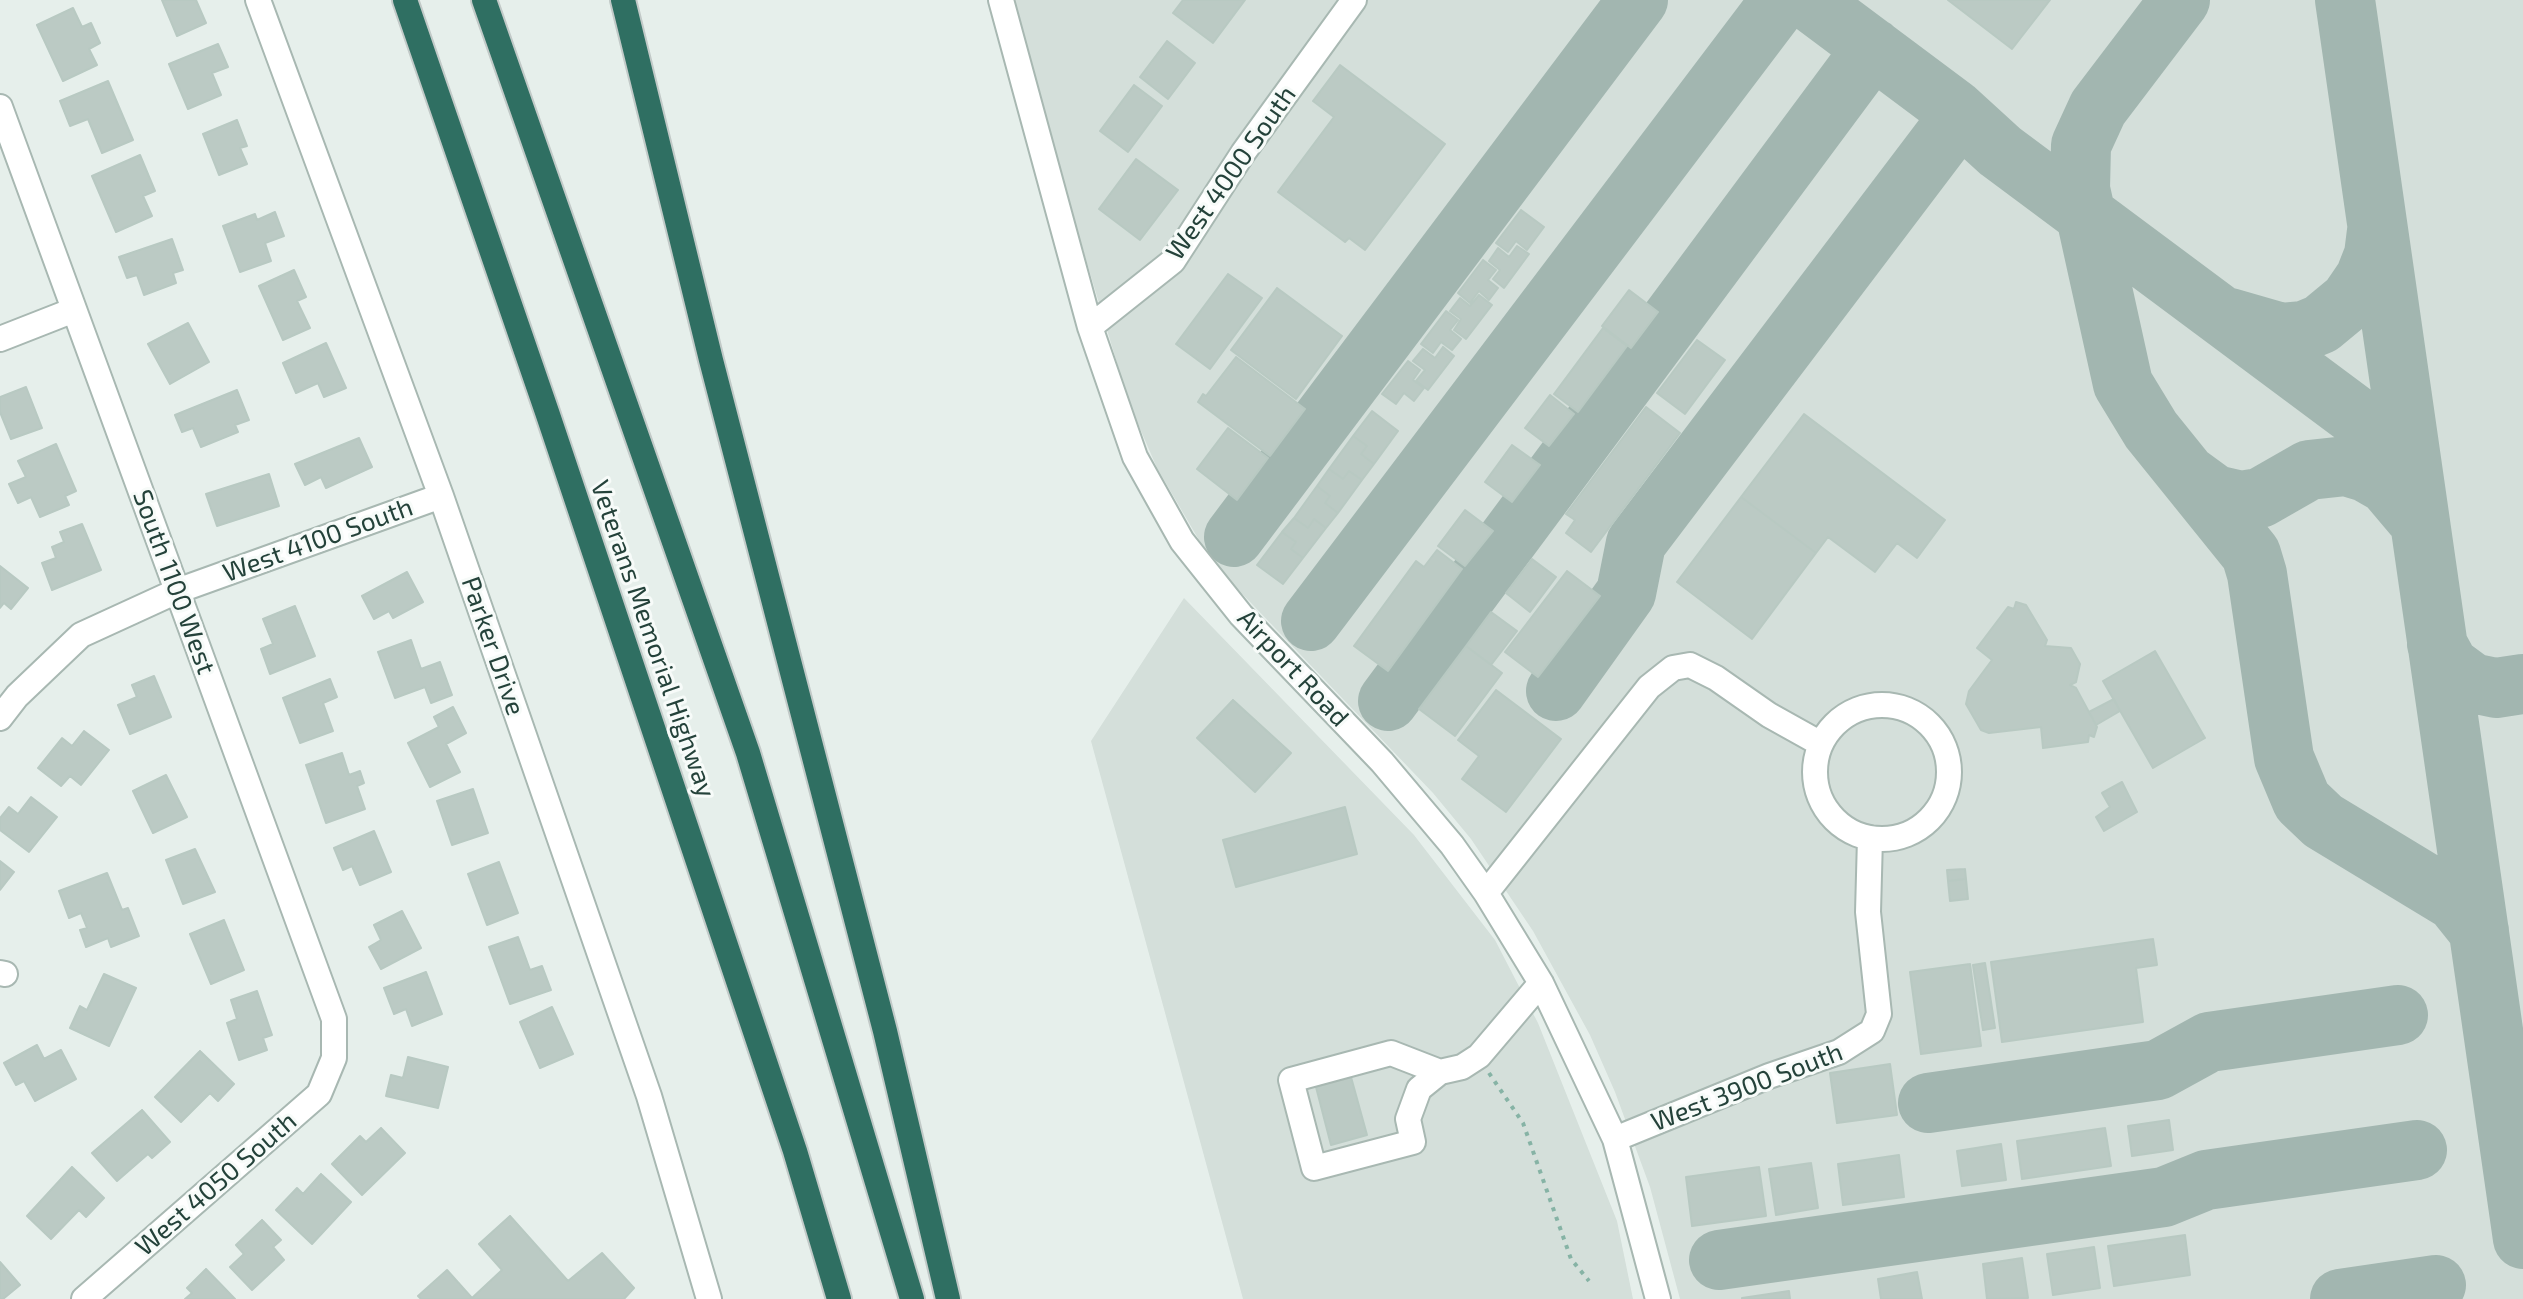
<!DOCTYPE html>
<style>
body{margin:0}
canvas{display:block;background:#e6efeb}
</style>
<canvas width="2523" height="1299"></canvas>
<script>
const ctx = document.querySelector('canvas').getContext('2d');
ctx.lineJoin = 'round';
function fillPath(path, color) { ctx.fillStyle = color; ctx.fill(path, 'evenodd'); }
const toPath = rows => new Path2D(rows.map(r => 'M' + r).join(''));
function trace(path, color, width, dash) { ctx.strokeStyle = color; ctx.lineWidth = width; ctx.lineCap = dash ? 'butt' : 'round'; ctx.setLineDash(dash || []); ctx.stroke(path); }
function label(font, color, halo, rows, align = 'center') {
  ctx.font = font + ' "Exo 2",sans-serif'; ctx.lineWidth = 6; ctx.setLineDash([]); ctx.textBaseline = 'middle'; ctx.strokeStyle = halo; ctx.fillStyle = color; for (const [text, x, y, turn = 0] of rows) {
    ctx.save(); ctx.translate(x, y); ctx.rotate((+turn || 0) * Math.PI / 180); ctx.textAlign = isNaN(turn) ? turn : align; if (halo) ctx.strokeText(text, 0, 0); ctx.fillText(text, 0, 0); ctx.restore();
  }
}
const built = toPath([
 [1015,0,2523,0,2523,1299,1680,1299,1650,1187,1615,1092,1590,1035,1533,931,1471,839,1433,793,1229,580,1199,540,1157,468,1129,403,1069,203],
 [1184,598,1414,835,1495,940,1538,1023,1617,1221,1633,1299,1243,1299,1091,741]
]);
const taxiway = toPath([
 [1808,0,1954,109,2000,151,2360,419,2393,452,2412,487],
 [2180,0,2098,108,2081,145,2080,189,2123,384,2151,430,2251,554,2257,574,2284,758,2302,801,2323,821,2455,901,2479,931],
 [2345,0,2523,1239],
 [2230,318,2282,333,2304,331,2321,324,2350,300,2365,278,2374,255,2377,231],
 [2189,476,2215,495,2241,501,2260,498,2309,470,2346,466,2366,472,2387,484,2414,516],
 [1234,537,1638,0],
 [1311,621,1781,0],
 [2437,644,2449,666,2472,683,2496,688,2523,684],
 [1556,691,1626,593,1636,543,1958,118],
 [1388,701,1873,48],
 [1928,1103,2158,1070,2209,1042,2398,1015],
 [1719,1260,2164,1197,2206,1180,2417,1150],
 [2340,1299,2436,1285]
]);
const building = toPath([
 [162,0,196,0,206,23,177,36,162,0],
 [1183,0,1245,0,1213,43,1173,13,1183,0],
 [1948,0,2050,0,2012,49,1948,0],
 [73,8,82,27,91,23,100,43,89,49,97,65,63,81,37,25,73,8],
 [1167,41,1195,63,1168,99,1140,77,1167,41],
 [218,44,228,67,212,73,221,95,188,109,169,64,218,44],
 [1340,65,1445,144,1365,250,1349,238,1345,242,1278,192,1334,117,1313,101,1340,65],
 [108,81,133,140,102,153,88,119,70,126,60,101,108,81],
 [1134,85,1162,106,1128,152,1100,131,1134,85],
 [237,120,247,146,240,148,247,164,219,175,203,134,237,120],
 [140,155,155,191,143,196,152,216,116,232,92,176,140,155],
 [1136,159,1178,190,1140,240,1099,209,1136,159],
 [1521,210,1544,227,1527,250,1516,241,1508,252,1496,243,1521,210],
 [275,212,284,236,265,243,271,261,240,272,223,226,255,214,257,220,275,212],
 [172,239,183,270,173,273,176,283,144,295,137,275,127,278,119,257,172,239],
 [1517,246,1529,254,1504,288,1493,279,1500,270,1489,261,1498,248,1509,257,1517,246],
 [1483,260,1496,270,1488,280,1498,288,1489,300,1479,291,1470,303,1458,293,1483,260],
 [294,270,306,297,297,301,310,328,283,340,259,286,294,270],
 [1228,274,1262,298,1210,369,1176,344,1228,274],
 [1277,288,1342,336,1296,399,1231,350,1277,288],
 [1629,290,1658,312,1631,348,1602,326,1629,290],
 [1479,295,1492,305,1466,339,1454,330,1461,319,1450,311,1460,298,1470,306,1479,295],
 [1446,311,1458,320,1450,330,1461,339,1452,350,1441,342,1433,353,1421,344,1446,311],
 [188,323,209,362,170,384,148,344,188,323],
 [1603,328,1627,346,1578,412,1554,394,1603,328],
 [1697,340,1725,360,1685,414,1657,393,1697,340],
 [326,343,346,388,324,397,318,383,296,393,283,363,326,343],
 [1443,347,1454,356,1428,390,1416,381,1425,370,1413,361,1423,349,1435,358,1443,347],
 [1236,357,1305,409,1270,456,1198,402,1203,394,1206,396,1236,357],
 [1408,361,1420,370,1413,380,1424,388,1414,401,1404,393,1396,404,1382,394,1408,361],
 [26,387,42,428,11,439,0,412,0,397,26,387],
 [237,390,249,420,235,425,238,432,201,447,193,428,182,432,175,415,237,390],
 [1550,395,1574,414,1549,446,1525,428,1550,395],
 [1646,407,1680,433,1591,552,1566,533,1575,520,1566,514,1646,407],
 [1372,411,1398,431,1374,464,1361,454,1367,446,1353,436,1372,411],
 [1804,414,1945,520,1917,558,1897,543,1875,572,1828,537,1816,553,1741,497,1804,414],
 [1228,428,1268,458,1237,500,1197,469,1228,428],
 [1353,436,1367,446,1361,454,1374,464,1362,480,1349,471,1343,479,1329,469,1353,436],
 [359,438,372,467,326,488,321,477,305,485,295,464,359,438],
 [56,444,76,491,65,496,69,505,40,517,31,497,18,503,9,484,26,477,18,461,56,444],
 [1512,445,1540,465,1512,502,1485,482,1512,445],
 [1329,469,1343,479,1349,471,1362,480,1338,513,1325,503,1330,496,1317,486,1329,469],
 [269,474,279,506,217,526,206,494,269,474],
 [1317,486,1330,496,1325,503,1338,513,1326,528,1314,519,1308,528,1294,518,1317,486],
 [1741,497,1816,553,1752,639,1677,582,1741,497],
 [1465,510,1493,531,1465,566,1438,546,1465,510],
 [1294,518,1308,528,1314,519,1326,528,1303,558,1291,549,1296,542,1282,532,1294,518],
 [82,524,101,570,52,590,42,563,56,558,52,547,64,542,60,532,82,524],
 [1282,532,1296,542,1291,549,1303,558,1283,584,1257,565,1282,532],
 [1437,550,1462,569,1388,671,1354,646,1416,561,1424,567,1437,550],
 [1532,559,1556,577,1530,612,1506,593,1532,559],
 [0,566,28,588,11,609,4,603,0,608,0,566],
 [1567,571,1600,596,1538,677,1505,652,1567,571],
 [407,572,423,602,393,618,389,611,374,619,362,596,407,572],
 [2016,602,2026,605,2047,640,2045,646,2071,648,2080,664,2076,682,2070,685,2076,688,2097,727,2094,737,2089,735,2088,742,2043,748,2041,727,1989,733,1981,730,1966,704,1969,691,1992,660,1977,648,2008,607,2014,609,2016,602],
 [295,606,315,656,270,674,261,649,273,644,263,619,295,606],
 [1491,612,1517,631,1491,665,1466,646,1491,612],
 [411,640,421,669,440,662,452,695,431,703,425,687,395,698,378,652,411,640],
 [1466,646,1502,673,1455,736,1419,709,1466,646],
 [2155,651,2205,738,2153,768,2103,681,2155,651],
 [154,676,171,717,130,734,118,705,137,697,132,685,154,676],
 [330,679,337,697,323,703,333,731,300,743,283,698,330,679],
 [1496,690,1561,739,1506,812,1462,779,1479,756,1458,740,1496,690],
 [2114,699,2120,711,2096,725,2089,712,2114,699],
 [1233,700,1291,753,1255,792,1197,738,1233,700],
 [453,707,466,733,446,744,460,772,430,787,408,743,439,727,434,717,453,707],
 [84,731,109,750,81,785,70,776,61,786,38,768,62,738,72,746,84,731],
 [342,753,349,775,360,771,364,783,357,786,365,809,326,823,306,765,342,753],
 [166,775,187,817,153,833,133,791,166,775],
 [2122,782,2137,812,2104,831,2096,817,2110,807,2102,793,2122,782],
 [473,789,488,833,452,845,437,801,473,789],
 [31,797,57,817,29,852,0,830,0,818,9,807,18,814,31,797],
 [1345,807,1357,854,1236,887,1223,840,1345,807],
 [374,831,391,872,360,885,352,866,343,870,334,848,374,831],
 [195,849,215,892,183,904,166,860,195,849],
 [0,861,14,872,0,890,0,861],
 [499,862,518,913,487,925,468,874,499,862],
 [1965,869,1966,879,1948,881,1947,870,1965,869],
 [107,873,122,910,128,908,139,936,111,947,108,938,86,947,80,930,87,928,81,913,69,918,59,891,107,873],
 [1966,879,1968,899,1950,901,1948,881,1966,879],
 [402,911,421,948,381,969,369,947,381,940,374,925,402,911],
 [224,920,244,970,211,984,190,934,224,920],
 [518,937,530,970,542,966,551,990,510,1004,489,947,518,937],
 [2153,939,2157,965,2136,968,2143,1022,2002,1042,1991,962,2153,939],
 [1985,963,1995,1028,1983,1030,1973,965,1985,963],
 [1970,964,1981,1046,1921,1054,1910,972,1970,964],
 [426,972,442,1014,412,1026,406,1009,394,1014,384,988,426,972],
 [104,974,136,988,109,1046,70,1028,80,1006,87,1010,104,974],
 [257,991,272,1035,263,1038,267,1050,239,1060,227,1023,237,1019,231,1000,257,991],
 [552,1007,573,1054,540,1068,520,1022,552,1007],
 [37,1045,44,1059,61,1050,76,1079,35,1101,24,1081,16,1085,4,1063,37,1045],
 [200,1051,234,1084,218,1101,210,1093,181,1122,155,1097,200,1051],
 [408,1057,448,1067,438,1108,386,1096,391,1075,403,1078,408,1057],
 [1890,1064,1897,1115,1837,1123,1830,1073,1890,1064],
 [1351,1077,1367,1135,1331,1145,1316,1087,1351,1077],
 [142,1110,170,1142,152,1158,148,1154,117,1181,92,1153,142,1110],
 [2169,1120,2173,1150,2132,1156,2128,1126,2169,1120],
 [381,1128,405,1153,362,1195,332,1164,360,1136,366,1142,381,1128],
 [2105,1128,2111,1166,2022,1179,2017,1141,2105,1128],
 [2001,1144,2006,1180,1962,1186,1957,1151,2001,1144],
 [1899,1155,1904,1197,1843,1205,1838,1164,1899,1155],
 [1811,1163,1818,1208,1776,1215,1769,1169,1811,1163],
 [72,1167,104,1198,86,1217,79,1210,51,1239,27,1216,72,1167],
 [1759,1167,1766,1216,1692,1226,1686,1177,1759,1167],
 [321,1174,351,1202,312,1244,276,1210,297,1188,303,1194,321,1174],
 [510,1216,568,1281,602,1253,634,1288,624,1299,421,1299,418,1296,447,1270,472,1298,502,1270,479,1244,510,1216],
 [262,1220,281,1240,273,1247,284,1260,252,1290,230,1267,244,1254,236,1245,262,1220],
 [2185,1235,2190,1275,2114,1286,2108,1246,2185,1235],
 [2094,1247,2100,1288,2053,1295,2047,1254,2094,1247],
 [2022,1258,2028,1298,1987,1299,1983,1264,2022,1258],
 [0,1262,20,1285,3,1299,0,1299,0,1262],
 [206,1269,235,1299,185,1299,192,1293,187,1288,206,1269],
 [1917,1272,1922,1299,1881,1299,1878,1279,1917,1272],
 [1789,1291,1790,1299,1742,1299,1742,1298,1789,1291]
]);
const path = toPath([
 [1489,1073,1523,1123,1571,1259,1589,1281]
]);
const minor = toPath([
 [258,0,441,496,649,1096,709,1299],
 [1001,0,1090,327,1135,457,1182,541,1241,615,1382,762,1452,845,1486,893,1541,983,1615,1139,1658,1299],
 [0,107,334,1019,334,1058,319,1094,84,1299],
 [1090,327,1173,261,1243,153,1354,0],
 [0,339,74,310],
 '1815 772a67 67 0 1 1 134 0a67 67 0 1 1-134 0Z',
 [0,718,17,696,81,635,177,591,441,496],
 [1486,893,1649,687,1673,668,1690,665,1716,678,1769,715,1821,744],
 [0,973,5,974],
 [1440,1072,1391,1053,1291,1080,1314,1168,1413,1142,1408,1119,1419,1089,1440,1072,1462,1067,1479,1056,1541,983],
 [1615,1139,1769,1076,1839,1052,1872,1031,1879,1014,1868,912,1870,838]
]);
const highway = toPath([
 [405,0,547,412,795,1151,839,1299],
 [484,0,748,753,912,1299],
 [623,0,711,360,885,1031,948,1299]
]);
const streetNames = [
 ["West 4000 South",1231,173,-55],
 ["West 4100 South",318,540,-20],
 ["South 1100 West",174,582,70],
 ["Veterans Memorial Highway",653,639,71],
 ["Parker Drive",493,646,71],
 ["Airport Road",1293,668,47],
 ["West 3900 South",1747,1087,-21],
 ["West 4050 South",216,1184,-41]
];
fillPath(built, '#d4dfda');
trace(taxiway, '#a2b6b0', 60);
fillPath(building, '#bbcac4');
trace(building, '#b8c9c2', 2);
trace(minor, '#a8b8b2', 28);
trace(highway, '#c2cac8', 28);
trace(path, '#86b3a5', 4, [4, 6]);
trace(minor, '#fff', 24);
trace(highway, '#2f6f62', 24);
label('26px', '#24423a', '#f7fbf9', streetNames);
</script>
